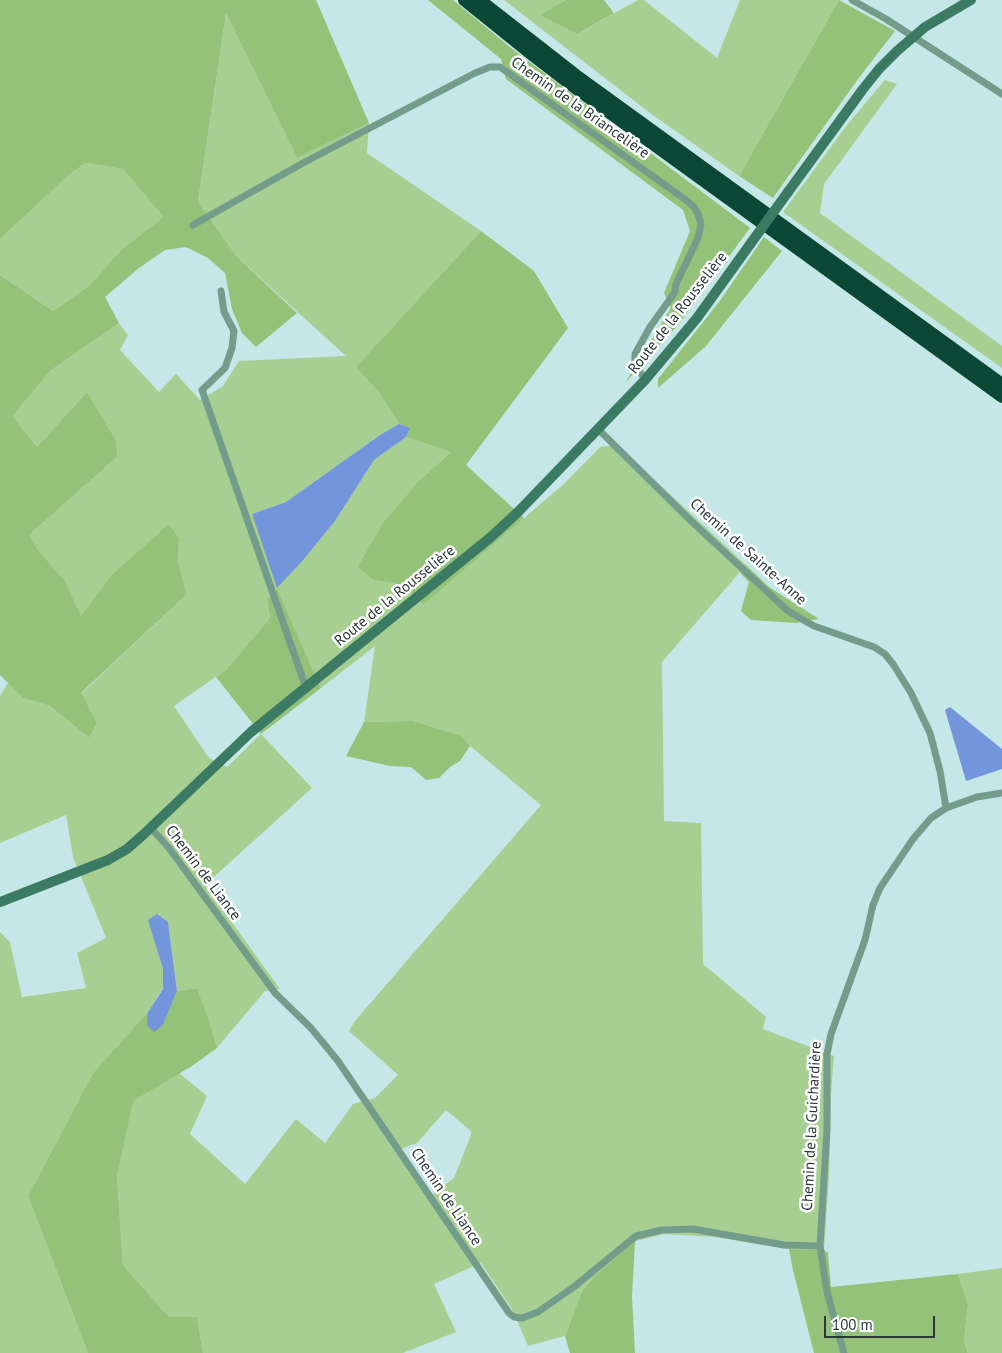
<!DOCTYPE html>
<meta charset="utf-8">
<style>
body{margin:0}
#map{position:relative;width:1002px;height:1353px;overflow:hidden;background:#c5e7e8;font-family:"PT Sans",sans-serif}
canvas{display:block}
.scale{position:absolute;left:824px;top:1316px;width:111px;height:22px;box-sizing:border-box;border:2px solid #2a3738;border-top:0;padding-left:6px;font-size:15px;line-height:18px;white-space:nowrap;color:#2a3738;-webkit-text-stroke:4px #fff;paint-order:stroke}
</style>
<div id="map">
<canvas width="1002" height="1353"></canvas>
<div class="scale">100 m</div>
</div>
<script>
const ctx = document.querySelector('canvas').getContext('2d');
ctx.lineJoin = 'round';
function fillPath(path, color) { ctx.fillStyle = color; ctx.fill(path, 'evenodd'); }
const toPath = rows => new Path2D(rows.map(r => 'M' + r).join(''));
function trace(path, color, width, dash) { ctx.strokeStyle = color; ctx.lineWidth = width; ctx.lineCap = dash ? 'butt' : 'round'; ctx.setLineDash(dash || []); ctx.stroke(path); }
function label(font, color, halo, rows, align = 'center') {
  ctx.font = font + ' "PT Sans",sans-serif'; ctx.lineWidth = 5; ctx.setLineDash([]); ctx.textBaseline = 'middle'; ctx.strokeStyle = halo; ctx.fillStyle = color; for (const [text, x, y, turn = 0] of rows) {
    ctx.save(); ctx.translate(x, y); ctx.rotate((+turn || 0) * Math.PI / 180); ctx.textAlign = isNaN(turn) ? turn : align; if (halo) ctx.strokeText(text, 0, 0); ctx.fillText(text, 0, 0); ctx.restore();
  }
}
const green = toPath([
 [504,0,566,0,541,15,577,34,638,0,644,0,717,58,740,0,839,0,739,176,650,113],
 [226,13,297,158,369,123,367,153,481,231,356,367,381,395,399,424,380,435,286,502,252,514,304,559,335,521,374,460,406,437,451,452,421,479,374,580,394,583,407,590,422,605,564,484,600,447,617,445,746,565,662,662,664,821,701,823,703,964,766,1017,763,1029,834,1056,831,1095,829,1176,824,1250,789,1249,715,1237,664,1234,636,1241,595,1276,582,1291,565,1336,528,1346,513,1311,481,1263,434,1284,456,1332,403,1353,203,1353,197,1317,169,1317,123,1265,117,1176,132,1101,179,1073,207,1096,190,1134,245,1184,296,1119,325,1143,353,1104,375,1098,398,1075,349,1031,355,1021,541,805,470,746,462,736,413,721,364,722,375,646,321,688,277,588,267,598,270,618,227,669,174,706,209,758,227,767,261,734,312,788,205,885,280,989,265,991,217,1048,209,1020,197,988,177,991,168,922,149,920,163,969,163,988,148,1012,93,1073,28,1196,88,1353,0,1353,0,932,10,942,22,997,86,988,77,953,106,938,73,857,66,815,0,843,0,696,8,683,23,698,50,706,89,738,97,723,81,694,187,594,178,562,179,539,111,576,81,617,65,581,38,550,29,535,117,457,87,392,37,447,11,416,50,371,119,323,128,335,120,350,159,392,176,374,200,400,223,386,239,361,346,356,237,257,198,203],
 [446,1110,472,1132,454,1178,427,1198,395,1151,417,1143],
 [885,80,897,84,824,184,820,213,1002,346,1002,368,783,212,847,125],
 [86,163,123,169,165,217,121,250,90,285,53,311,0,275,0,239,71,173],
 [1002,1268,1002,1353,968,1353,964,1341,968,1304,958,1274]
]);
const forest = toPath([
 [0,0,316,0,369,123,297,158,226,13,198,202,237,257,297,313,256,347,242,333,232,309,225,273,208,258,186,247,165,250,139,268,105,297,119,323,50,371,12,416,37,447,87,392,116,441,117,457,29,535,38,550,65,581,81,616,111,576,169,524,179,539,178,562,187,594,81,693,97,723,89,738,50,706,23,698,0,675,0,275,53,311,90,285,121,250,164,217,123,169,86,163,71,173,0,239],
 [428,0,453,0,511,48,750,228,678,325,625,383,671,308,664,293,690,231,683,210,506,79,501,59],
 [566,0,604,0,614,13,577,34,540,15],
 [839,0,895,31,858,79,773,198,739,176],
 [481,231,534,271,568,328,466,465,524,518,423,605,407,590,394,583,374,580,358,567,383,523,421,479,451,452,406,437,410,428,399,424,381,395,356,367],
 [764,237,782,251,706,346,658,388,658,379,719,302],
 [746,565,769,587,819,619,796,623,751,620,741,611,749,582,740,573],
 [277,588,321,688,261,734,216,677,227,669,270,618,267,598],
 [413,721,462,736,470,746,460,761,450,767,439,778,426,780,411,767,390,766,346,756,364,722],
 [197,988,209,1020,217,1048,192,1066,133,1101,117,1176,123,1265,169,1317,197,1317,203,1353,88,1353,28,1196,93,1073,148,1012,148,1017,163,1025,177,991],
 [635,1241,632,1297,635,1353,570,1353,565,1336,582,1291,595,1276],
 [789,1249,824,1250,828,1253,831,1287,958,1274,968,1304,964,1341,968,1353,814,1353,793,1270]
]);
const water = toPath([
 [399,424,410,428,406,437,374,460,335,521,304,559,277,588,252,514,286,502,380,435],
 [950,707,1002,749,1002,769,966,781,945,710],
 [157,914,168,922,177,991,163,1025,154,1032,147,1025,148,1012,163,989,163,969,148,920]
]);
const street = toPath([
 [852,0,886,19,1002,94],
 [193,225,303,163,475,73,490,67,500,67,686,200,694,207,698,214,701,224,698,238,676,284,675,292,650,327,635,354,635,363,645,380],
 [221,291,224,312,234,331,232,348,225,368,202,390,306,688],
 [598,429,690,520,788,611,814,626,874,647,885,654,893,664,911,693,930,733,940,771,946,808],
 [151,828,169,848,275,993,311,1028,338,1061,509,1313,514,1317,522,1318,538,1312,575,1286,636,1236,662,1230,693,1229,784,1245,820,1246],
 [844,1353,827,1292,820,1246,827,1129,827,1054,831,1034,865,940,873,905,880,888,913,839,931,818,946,808,977,797,1002,793]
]);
const secondary = toPath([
 [788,192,863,89,879,69,897,51,925,27,971,0],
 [0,902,108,860,127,849,144,834,251,732,491,537,519,511,645,380,697,318,751,243]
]);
const highway = toPath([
 [464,0,531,54,575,88,1002,397],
 [480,0,576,75,1002,384]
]);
const secondaryBridge = toPath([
 [751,243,788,192]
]);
const streetNames = [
 ["Chemin de la Briancelière",580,108,35],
 ["Route de la Rousselière",678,313,-52],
 ["Chemin de Sainte-Anne",748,552,42],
 ["Route de la Rousselière",395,596,-39],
 ["Chemin de Liance",203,873,53],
 ["Chemin de la Guichardière",812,1126,-87],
 ["Chemin de Liance",446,1197,56]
];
fillPath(green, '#a8cf92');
fillPath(forest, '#94c278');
fillPath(water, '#7295dc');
trace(street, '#749c8b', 7);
trace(secondary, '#3b7b63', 10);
trace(highway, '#0b4735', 12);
trace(secondaryBridge, '#3b7b63', 10);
label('15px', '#2a3738', '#fff', streetNames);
</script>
